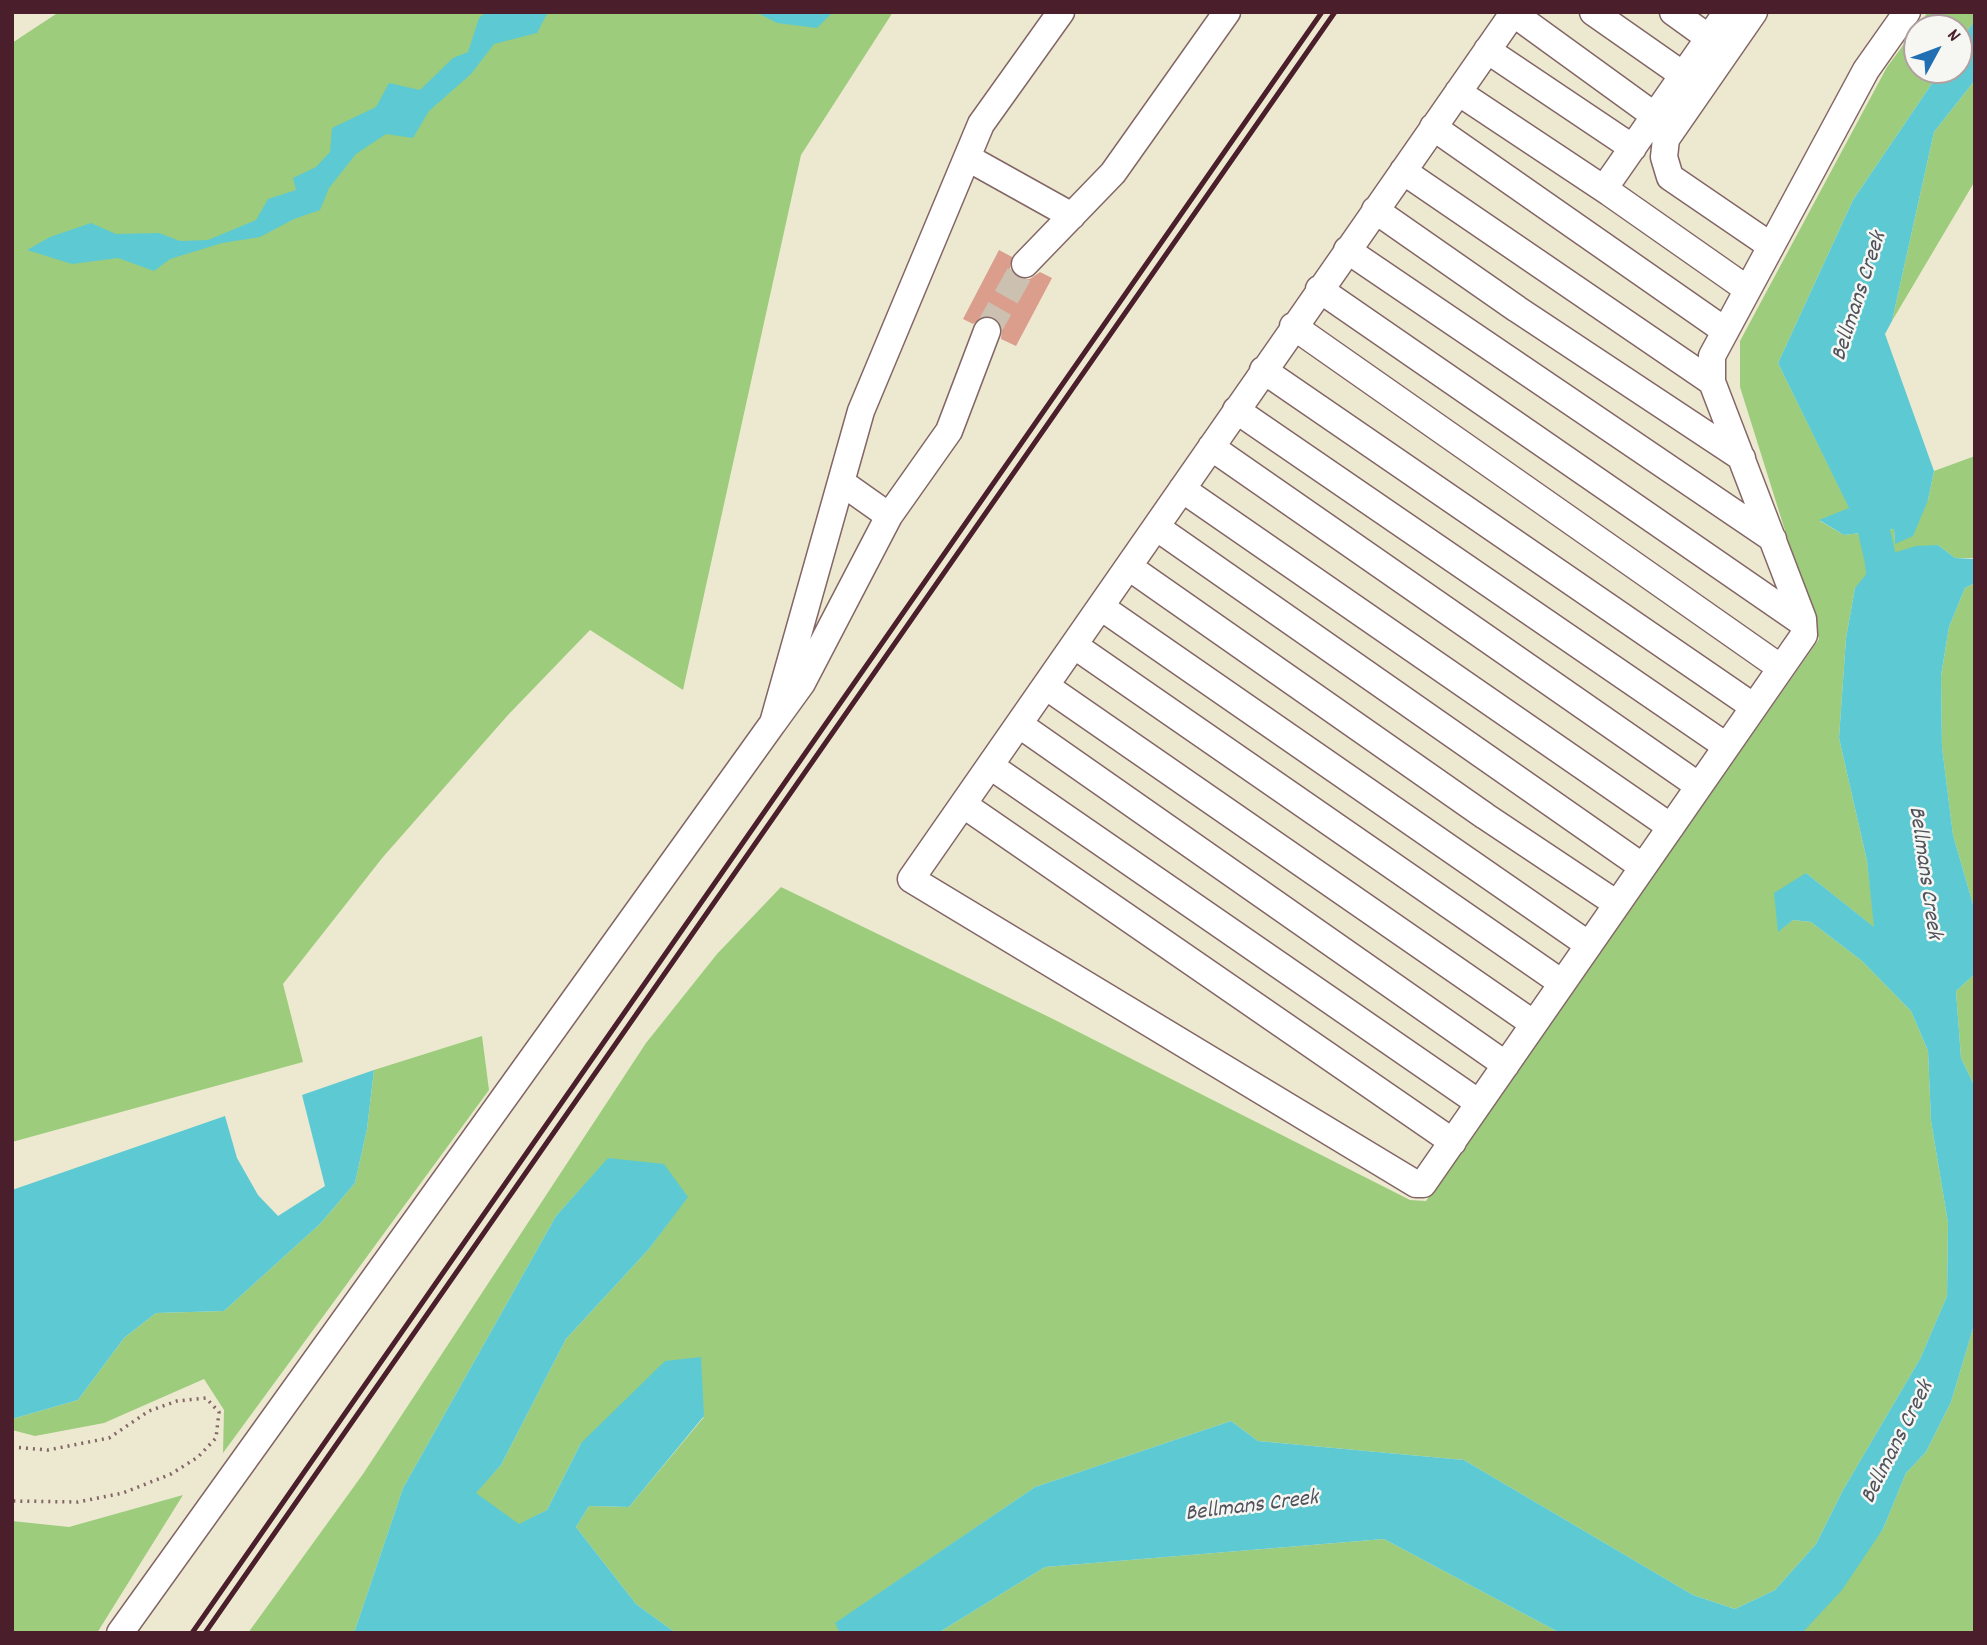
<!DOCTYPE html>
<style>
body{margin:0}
#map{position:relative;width:1987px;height:1645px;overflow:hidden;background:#ede9d1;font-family:Dekko,sans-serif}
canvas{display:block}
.frame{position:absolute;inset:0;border:14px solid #4a1f2b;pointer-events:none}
.north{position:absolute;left:1903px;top:14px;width:70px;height:70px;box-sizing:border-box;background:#f6f6f2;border:2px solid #b1a0a2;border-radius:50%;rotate:49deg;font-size:19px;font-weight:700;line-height:28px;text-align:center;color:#4a1f2b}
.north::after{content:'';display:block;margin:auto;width:24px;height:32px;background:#1f6fb2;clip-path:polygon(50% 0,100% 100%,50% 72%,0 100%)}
</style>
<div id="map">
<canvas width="1987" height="1645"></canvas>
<div class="frame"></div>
<div class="north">N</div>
</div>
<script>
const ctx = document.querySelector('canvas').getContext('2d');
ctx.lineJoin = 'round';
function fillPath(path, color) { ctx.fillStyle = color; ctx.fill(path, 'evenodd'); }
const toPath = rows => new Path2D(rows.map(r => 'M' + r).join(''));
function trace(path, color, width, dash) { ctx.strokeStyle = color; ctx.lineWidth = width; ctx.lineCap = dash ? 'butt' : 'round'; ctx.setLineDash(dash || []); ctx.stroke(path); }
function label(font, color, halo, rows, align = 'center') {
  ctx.font = font + ' Dekko,sans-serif'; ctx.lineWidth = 5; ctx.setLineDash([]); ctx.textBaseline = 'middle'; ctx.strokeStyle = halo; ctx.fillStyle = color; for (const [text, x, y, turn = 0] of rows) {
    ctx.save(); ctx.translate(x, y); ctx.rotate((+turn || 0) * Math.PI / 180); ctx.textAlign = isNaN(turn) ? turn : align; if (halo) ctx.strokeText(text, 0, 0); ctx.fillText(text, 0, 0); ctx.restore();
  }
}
const green = toPath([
 [59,12,893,12,801,155,683,690,590,630,508,715,383,857,283,984,303,1062,12,1142,12,43],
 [1928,12,1975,12,1975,20,1959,43,1959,28,1917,28,1917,70,1941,70,1853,200,1778,363,1850,509,1820,521,1844,535,1894,529,1895,543,1928,500,1934,471,1975,456,1975,558,1955,558,1938,545,1855,588,1846,638,1839,738,1867,861,1875,928,1806,873,1778,931,1793,920,1811,922,1862,961,1911,1011,1928,1051,1931,1121,1948,1223,1947,1296,1920,1359,1843,1490,1816,1544,1775,1590,1735,1609,1693,1595,1464,1460,1258,1441,1231,1421,1035,1487,836,1623,840,1633,676,1633,636,1604,576,1527,589,1506,629,1507,704,1417,581,1443,547,1510,519,1525,475,1493,501,1465,566,1339,649,1249,687,1197,609,1158,556,1216,403,1488,354,1633,248,1633,363,1474,646,1043,717,954,781,887,1053,1019,1410,1200,1426,1201,1819,639,1740,387,1740,341,1887,67],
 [1975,80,1975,181,1892,321,1934,132],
 [1975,583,1975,911,1953,835,1942,747,1941,676,1949,627,1965,588],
 [1975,974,1975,1087,1961,1058,1956,991],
 [482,1036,489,1090,223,1453,224,1410,204,1379,104,1423,35,1436,12,1430,12,1419,78,1400,124,1338,156,1313,224,1311,320,1224,355,1183,367,1129,374,1070],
 [1975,1322,1975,1633,1801,1633,1883,1529,1906,1473,1926,1452,1951,1402],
 [183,1495,97,1633,12,1633,12,1521,69,1527],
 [1384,1539,1560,1633,938,1633,1045,1567]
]);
const water = toPath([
 [486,12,548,12,537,33,494,44,471,74,429,111,413,138,386,134,356,154,329,188,320,210,294,219,260,237,222,243,170,259,154,271,118,258,72,264,27,250,50,237,91,223,116,234,159,233,180,241,208,240,256,220,268,199,296,190,293,178,316,167,330,152,332,128,376,107,389,83,420,90,453,58,468,52,479,18],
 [756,12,833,12,817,28,777,23],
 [1975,20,1975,80,1934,132,1892,321,1885,334,1934,471,1928,500,1913,536,1895,544,1894,529,1844,535,1819,520,1849,508,1778,363,1853,200,1941,70,1959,70,1959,43],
 [1938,545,1955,558,1975,559,1975,583,1965,588,1949,627,1941,676,1942,747,1953,835,1975,911,1975,974,1956,991,1961,1058,1975,1087,1975,1322,1951,1402,1926,1452,1906,1473,1883,1529,1842,1590,1803,1632,1560,1633,1384,1539,1045,1567,938,1633,840,1633,835,1623,1035,1487,1231,1421,1258,1441,1464,1460,1693,1595,1735,1609,1775,1590,1816,1544,1843,1490,1920,1359,1947,1296,1948,1223,1931,1121,1928,1051,1911,1011,1862,961,1811,922,1793,920,1778,932,1774,893,1806,873,1874,927,1867,861,1839,738,1846,638,1855,588,1880,557,1916,546],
 [374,1070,367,1129,355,1183,320,1224,224,1311,156,1313,124,1338,78,1400,12,1419,12,1190,225,1116,237,1158,258,1195,278,1216,325,1186,302,1095],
 [608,1158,664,1164,688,1197,649,1249,566,1339,501,1465,476,1493,519,1524,547,1510,581,1443,665,1361,701,1357,704,1416,629,1507,589,1506,576,1527,636,1604,676,1633,354,1633,403,1488,556,1216]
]);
const river = toPath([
 [1865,492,1880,557,1886,599]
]);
const building = toPath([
 [999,250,1012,257,1010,269,1021,279,1030,279,1040,272,1052,278,1016,346,1001,339,1002,328,993,317,984,316,973,324,963,319]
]);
const minorTunnel = toPath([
 [987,331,1025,264]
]);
const path = toPath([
 [12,1447,48,1450,109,1438,149,1411,177,1401,206,1398,219,1412,216,1438,198,1457,171,1474,123,1493,78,1502,12,1501]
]);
const minor = toPath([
 [1514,12,911,879,1416,1184,1423,1184,1804,635,1803,619,1712,382,1712,356,1866,70,1907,12],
 [1593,12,1683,75],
 [1673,12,1709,38],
 [1727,12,1608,183,1610,193,1747,289],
 [1754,12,1666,139,1664,157,1670,177,1771,246],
 [1513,13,1655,116],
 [1487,50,1633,148],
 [1458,92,1610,193],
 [1433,127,1724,330],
 [968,158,1072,216],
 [1403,171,1712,382],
 [1375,210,1517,309,1742,458],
 [1347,250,1773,539],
 [1025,264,1113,173,1227,12],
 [1319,289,1803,623],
 [1293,326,1781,668],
 [987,331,949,431,889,516,802,683,773,723,861,411,981,124,1061,12],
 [1263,370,1754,707],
 [1236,410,1726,746],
 [1211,447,1699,786],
 [841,482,889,516],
 [1182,489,1671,827],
 [1156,527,1643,867],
 [1129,567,1485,816,1617,904],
 [1101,607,1589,945],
 [1075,646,1562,983],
 [1047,687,1534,1024],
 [1020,725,1506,1065],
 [992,767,1479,1103],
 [964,805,1453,1142],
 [120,1633,773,723]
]);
const rail = toPath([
 [192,1633,1322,12],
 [205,1633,1335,12]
]);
const waterNames = [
 ["Bellmans Creek",1861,297,-72],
 ["Bellmans Creek",1923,873,82],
 ["Bellmans Creek",1899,1443,-63],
 ["Bellmans Creek",1252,1508,-7]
];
fillPath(green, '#9ccc7c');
fillPath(water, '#5dcad3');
trace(river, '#5dcad3', 32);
fillPath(building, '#db9d8c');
trace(minorTunnel, '#ccc1b0', 26, [26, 13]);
trace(minor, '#836665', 29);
trace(path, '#836665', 3.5, [2, 5]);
trace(minor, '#fff', 26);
trace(rail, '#4a1f2b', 5);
label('italic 23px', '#50525d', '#f6f6f2', waterNames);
</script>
